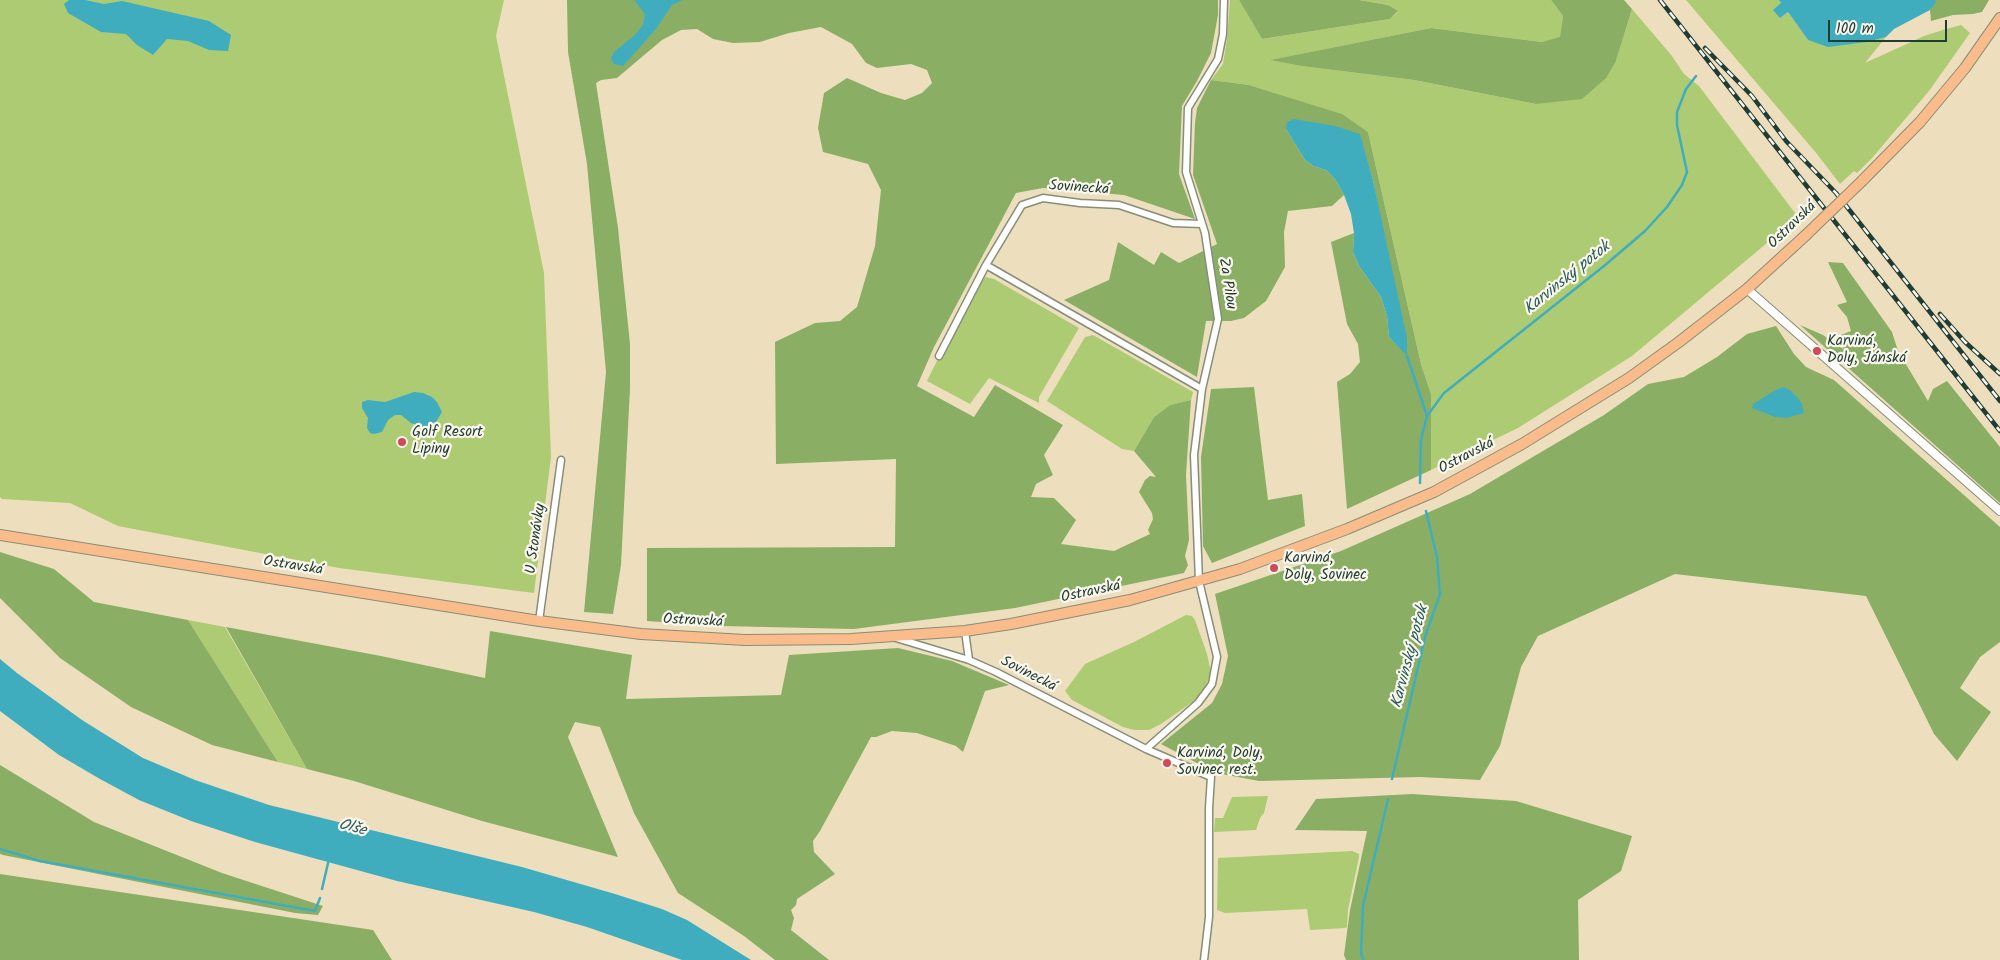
<!DOCTYPE html>
<meta charset="utf-8">
<style>
body{margin:0}
#map{position:relative;width:2000px;height:960px;overflow:hidden;background:#eddfbd;font-family:Kalam,sans-serif}
canvas{display:block}
.scale{position:absolute;left:1828px;top:20px;width:119px;height:22px;box-sizing:border-box;border:2px solid #1f3d34;border-top:0;padding-left:6px;font-size:15px;line-height:18px;white-space:nowrap;color:#1f3d34;-webkit-text-stroke:4px #fbf7ec;paint-order:stroke}
</style>
<div id="map">
<canvas width="2000" height="960"></canvas>
<div class="scale">100 m</div>
</div>
<script>
const ctx = document.querySelector('canvas').getContext('2d');
ctx.lineJoin = 'round';
function fillPath(path, color) { ctx.fillStyle = color; ctx.fill(path, 'evenodd'); }
const toPath = rows => new Path2D(rows.map(r => 'M' + r).join(''));
function trace(path, color, width, dash) { ctx.strokeStyle = color; ctx.lineWidth = width; ctx.lineCap = dash ? 'butt' : 'round'; ctx.setLineDash(dash || []); ctx.stroke(path); }
function label(font, color, halo, rows, align = 'center') {
  ctx.font = font + ' Kalam,sans-serif'; ctx.lineWidth = 4.5; ctx.setLineDash([]); ctx.textBaseline = 'middle'; ctx.strokeStyle = halo; ctx.fillStyle = color; for (const [text, x, y, turn = 0] of rows) {
    ctx.save(); ctx.translate(x, y); ctx.rotate((+turn || 0) * Math.PI / 180); ctx.textAlign = isNaN(turn) ? turn : align; if (halo) ctx.strokeText(text, 0, 0); ctx.fillText(text, 0, 0); ctx.restore();
  }
}
const green = toPath([
 [0,0,504,0,496,36,544,273,551,457,534,593,339,568,118,526,70,503,2,499,0,497],
 [1230,0,1239,0,1262,39,1390,19,1398,12,1388,5,1359,0,1551,0,1563,16,1560,38,1542,42,1431,28,1271,60,1301,66,1414,80,1536,104,1616,61,1632,9,1672,56,1684,74,1699,86,1798,217,1632,356,1518,428,1431,470,1431,394,1421,364,1368,132,1341,114,1249,85,1211,80,1223,64,1227,39],
 [1686,0,1780,0,1781,2,1780,18,1788,12,1808,40,1851,44,1886,37,1865,63,1924,36,1946,29,1961,25,1970,33,1929,91,1872,158,1857,173,1854,171,1840,184,1817,154],
 [985,277,994,279,1079,328,1039,397,1039,403,989,378,970,404,927,381,962,310],
 [1093,335,1193,392,1191,400,1170,405,1154,417,1134,451,1122,449,1047,401,1085,337],
 [1186,615,1192,616,1195,620,1207,654,1211,672,1205,688,1194,701,1161,724,1149,730,1134,730,1123,727,1072,700,1065,691,1085,664,1134,642],
 [188,620,225,627,307,769,278,762],
 [1268,796,1264,813,1260,818,1256,830,1214,832,1215,818,1223,818,1232,797],
 [1352,851,1359,854,1359,857,1348,910,1347,927,1345,928,1310,930,1307,909,1225,913,1217,910,1218,858]
]);
const forest = toPath([
 [567,0,1218,0,1218,15,1211,53,1197,81,1182,106,1179,174,1195,219,1124,195,1043,188,1016,193,934,347,917,386,974,417,995,385,1063,425,1044,455,1053,475,1036,484,1031,497,1054,498,1076,520,1061,544,1114,551,1150,534,1148,530,1153,519,1152,513,1139,492,1145,480,1150,476,1156,477,1134,451,1154,417,1170,405,1191,400,1186,475,1189,540,1185,556,1188,565,1184,573,1015,608,854,629,721,626,647,621,647,548,895,547,896,459,776,464,775,342,815,323,840,321,857,307,875,246,881,190,868,164,823,152,818,128,824,93,847,78,881,93,905,100,922,93,932,83,927,70,911,64,877,68,866,63,852,44,821,27,789,33,760,42,733,43,713,39,697,29,681,30,662,40,617,78,601,80,596,83,618,228,630,344,630,388,621,565,613,614,584,612,606,372,587,164,568,52],
 [1239,0,1359,0,1388,5,1398,11,1390,19,1262,39],
 [1551,0,1624,0,1632,9,1616,61,1606,78,1582,99,1536,104,1414,80,1301,66,1270,60,1431,28,1542,42,1560,37,1563,16],
 [1935,0,1989,0,1982,12,1973,14,1953,15,1931,21,1930,10],
 [1211,80,1249,85,1342,114,1368,132,1421,364,1431,394,1431,470,1347,509,1337,382,1350,374,1360,362,1358,344,1347,324,1331,242,1354,233,1353,252,1359,266,1381,297,1387,316,1389,337,1407,355,1373,180,1359,134,1286,129,1305,160,1313,166,1326,170,1335,179,1344,195,1332,206,1288,211,1284,232,1285,267,1266,301,1244,318,1231,321,1206,321,1197,377,1064,300,1109,280,1118,242,1154,265,1161,252,1179,263,1217,244,1193,175,1195,123,1197,108],
 [1828,262,1843,263,1892,332,1898,351,1928,401,1933,389,1947,381,2000,447,2000,503,1800,325,1823,335,1843,349,1841,335,1851,331,1847,317,1837,305,1847,302],
 [1776,326,1794,354,1806,367,1834,380,2000,527,2000,642,1980,657,1960,688,1991,712,1957,761,1934,734,1866,596,1675,574,1538,636,1521,667,1500,746,1480,780,1420,777,1259,781,1216,773,1161,744,1212,703,1222,684,1228,656,1215,594,1341,551,1470,494,1604,415,1648,384,1684,377,1717,357,1747,334],
 [1254,387,1268,500,1302,494,1305,526,1212,563,1203,546,1201,457,1211,389],
 [0,552,54,569,94,602,188,620,278,762,212,745,131,707,60,658,0,598],
 [226,627,381,656,485,678,490,631,632,655,626,699,781,695,789,655,898,648,952,661,1009,685,985,691,963,752,956,746,917,733,892,731,876,737,871,737,820,831,813,841,814,852,835,874,797,899,796,905,791,910,794,918,791,930,829,960,775,960,744,936,678,893,634,813,600,727,575,722,568,737,618,857,482,821,354,781,307,769],
 [0,765,94,822,222,873,323,906,318,915,295,913,3,855,0,854],
 [1412,794,1516,801,1632,836,1621,871,1578,900,1579,960,1346,960,1344,955,1350,910,1367,831,1295,830,1316,799],
 [0,874,373,930,392,960,0,960]
]);
const water = toPath([
 [69,0,85,0,104,4,122,1,209,21,231,35,228,51,209,50,188,41,167,39,153,55,137,45,126,34,101,32,68,13,64,4],
 [634,0,683,0,672,5,656,29,623,66,614,64,611,59,614,52,635,35,643,25,645,14],
 [1779,0,1935,0,1936,2,1930,10,1894,29,1886,37,1867,42,1828,47,1808,40,1788,12,1780,18,1773,10,1781,3],
 [1294,119,1335,126,1360,134,1373,180,1407,338,1407,356,1389,337,1387,316,1381,297,1359,266,1353,252,1354,233,1351,214,1344,195,1335,179,1326,170,1313,166,1305,160,1286,129,1287,122],
 [1783,387,1790,390,1797,397,1802,404,1804,413,1787,418,1775,417,1752,408,1753,404,1774,391],
 [414,392,423,393,432,397,437,402,442,412,436,422,431,425,422,427,411,423,401,415,395,415,388,420,382,432,374,434,370,433,367,428,368,418,362,408,362,402,368,400,385,402],
 [0,659,17,673,82,720,143,758,195,780,269,805,522,867,615,894,662,909,687,920,751,960,682,960,587,927,534,912,397,881,255,842,191,821,139,800,100,779,59,755,0,711]
]);
const stream = toPath([
 [1407,356,1427,416],
 [1420,483,1421,440,1427,416,1444,393,1604,266,1645,231,1667,207,1682,185,1687,172,1677,125,1677,112,1686,89,1696,76],
 [1392,779,1425,637,1440,594,1437,557,1426,511],
 [0,849,40,861,315,911,320,898],
 [322,889,329,859],
 [1363,960,1361,953,1363,906,1388,799]
]);
const minor = toPath([
 [986,265,1202,389],
 [939,356,986,265,1022,205,1043,198,1080,203,1119,205,1173,223,1202,224],
 [539,621,561,460],
 [965,631,969,660],
 [896,638,969,660,996,672,1146,749,1211,777,1209,808,1209,917,1204,960],
 [1146,749,1198,703,1212,684,1217,657,1199,581,1194,455,1202,389,1218,319,1205,233,1186,172,1188,108,1218,59,1223,34,1224,0]
]);
const tertiary = toPath([
 [1747,289,2000,511]
]);
const primary = toPath([
 [1862,181,1920,122,1965,68,2000,18],
 [0,535,539,621,641,634,745,640,851,639,965,631,1011,624,1130,600,1240,569,1347,529,1434,492,1522,444,1629,378,1679,342,1747,289,1806,235]
]);
const rail = toPath([
 [1660,0,2000,431],
 [1705,48,1752,96,1786,141,1836,193,2000,401],
 [1940,314,1965,342,2000,374]
]);
const primaryBridge = toPath([
 [1806,235,1862,181]
]);
const markers = [
 [1817,351,5,"#d1495b"],
 [402,442,5,"#d1495b"],
 [1274,568,5,"#d1495b"],
 [1167,763,5,"#d1495b"]
];
const streetNames = [
 ["Sovinecká",1079,189,4],
 ["Ostravská",1793,226,-44],
 ["Za Pilou",1226,284,81],
 ["Ostravská",1467,457,-28],
 ["U Stonávky",537,539,-82],
 ["Ostravská",293,567,9],
 ["Ostravská",1091,593,-12],
 ["Ostravská",693,622,3],
 ["Sovinecká",1028,675,27]
];
const poiNames = [
 ["Karviná,",1827,342],
 ["Doly, Jánská",1827,359],
 ["Golf Resort",412,433],
 ["Lipiny",412,450],
 ["Karviná,",1284,559],
 ["Doly, Sovinec",1284,576],
 ["Karviná, Doly,",1177,754],
 ["Sovinec rest.",1177,771]
];
const waterNames = [
 ["Karvinský potok",1568,279,-39],
 ["Karvinský potok",1411,657,-75],
 ["Olše",352,829,14]
];
fillPath(green, '#adcb72');
fillPath(forest, '#8aaf64');
fillPath(water, '#40adbe');
trace(stream, '#40adbe', 2.5);
trace(minor, '#868e78', 9);
trace(tertiary, '#868e78', 10);
trace(primary, '#868e78', 12);
trace(minor, '#fff', 6);
trace(tertiary, '#fff', 8);
trace(primary, '#fabc8b', 10);
trace(rail, '#1f3d34', 4.5);
trace(rail, '#fbf7ec', 2.5, [8]);
trace(primaryBridge, '#868e78', 12, []);
trace(primaryBridge, '#fabc8b', 10);
for (const [x, y, r, color] of markers) { const dot = new Path2D(); dot.arc(x, y, r, 0, 2 * Math.PI); ctx.fillStyle = color; ctx.fill(dot); trace(dot, '#fbf7ec', 2); }
label('15px', '#1f3d34', '#fbf7ec', streetNames);
label('15px', '#1f3d34', '#fbf7ec', poiNames, 'left');
label('italic 16px', '#295f5d', '#fbf7ec', waterNames);
</script>
